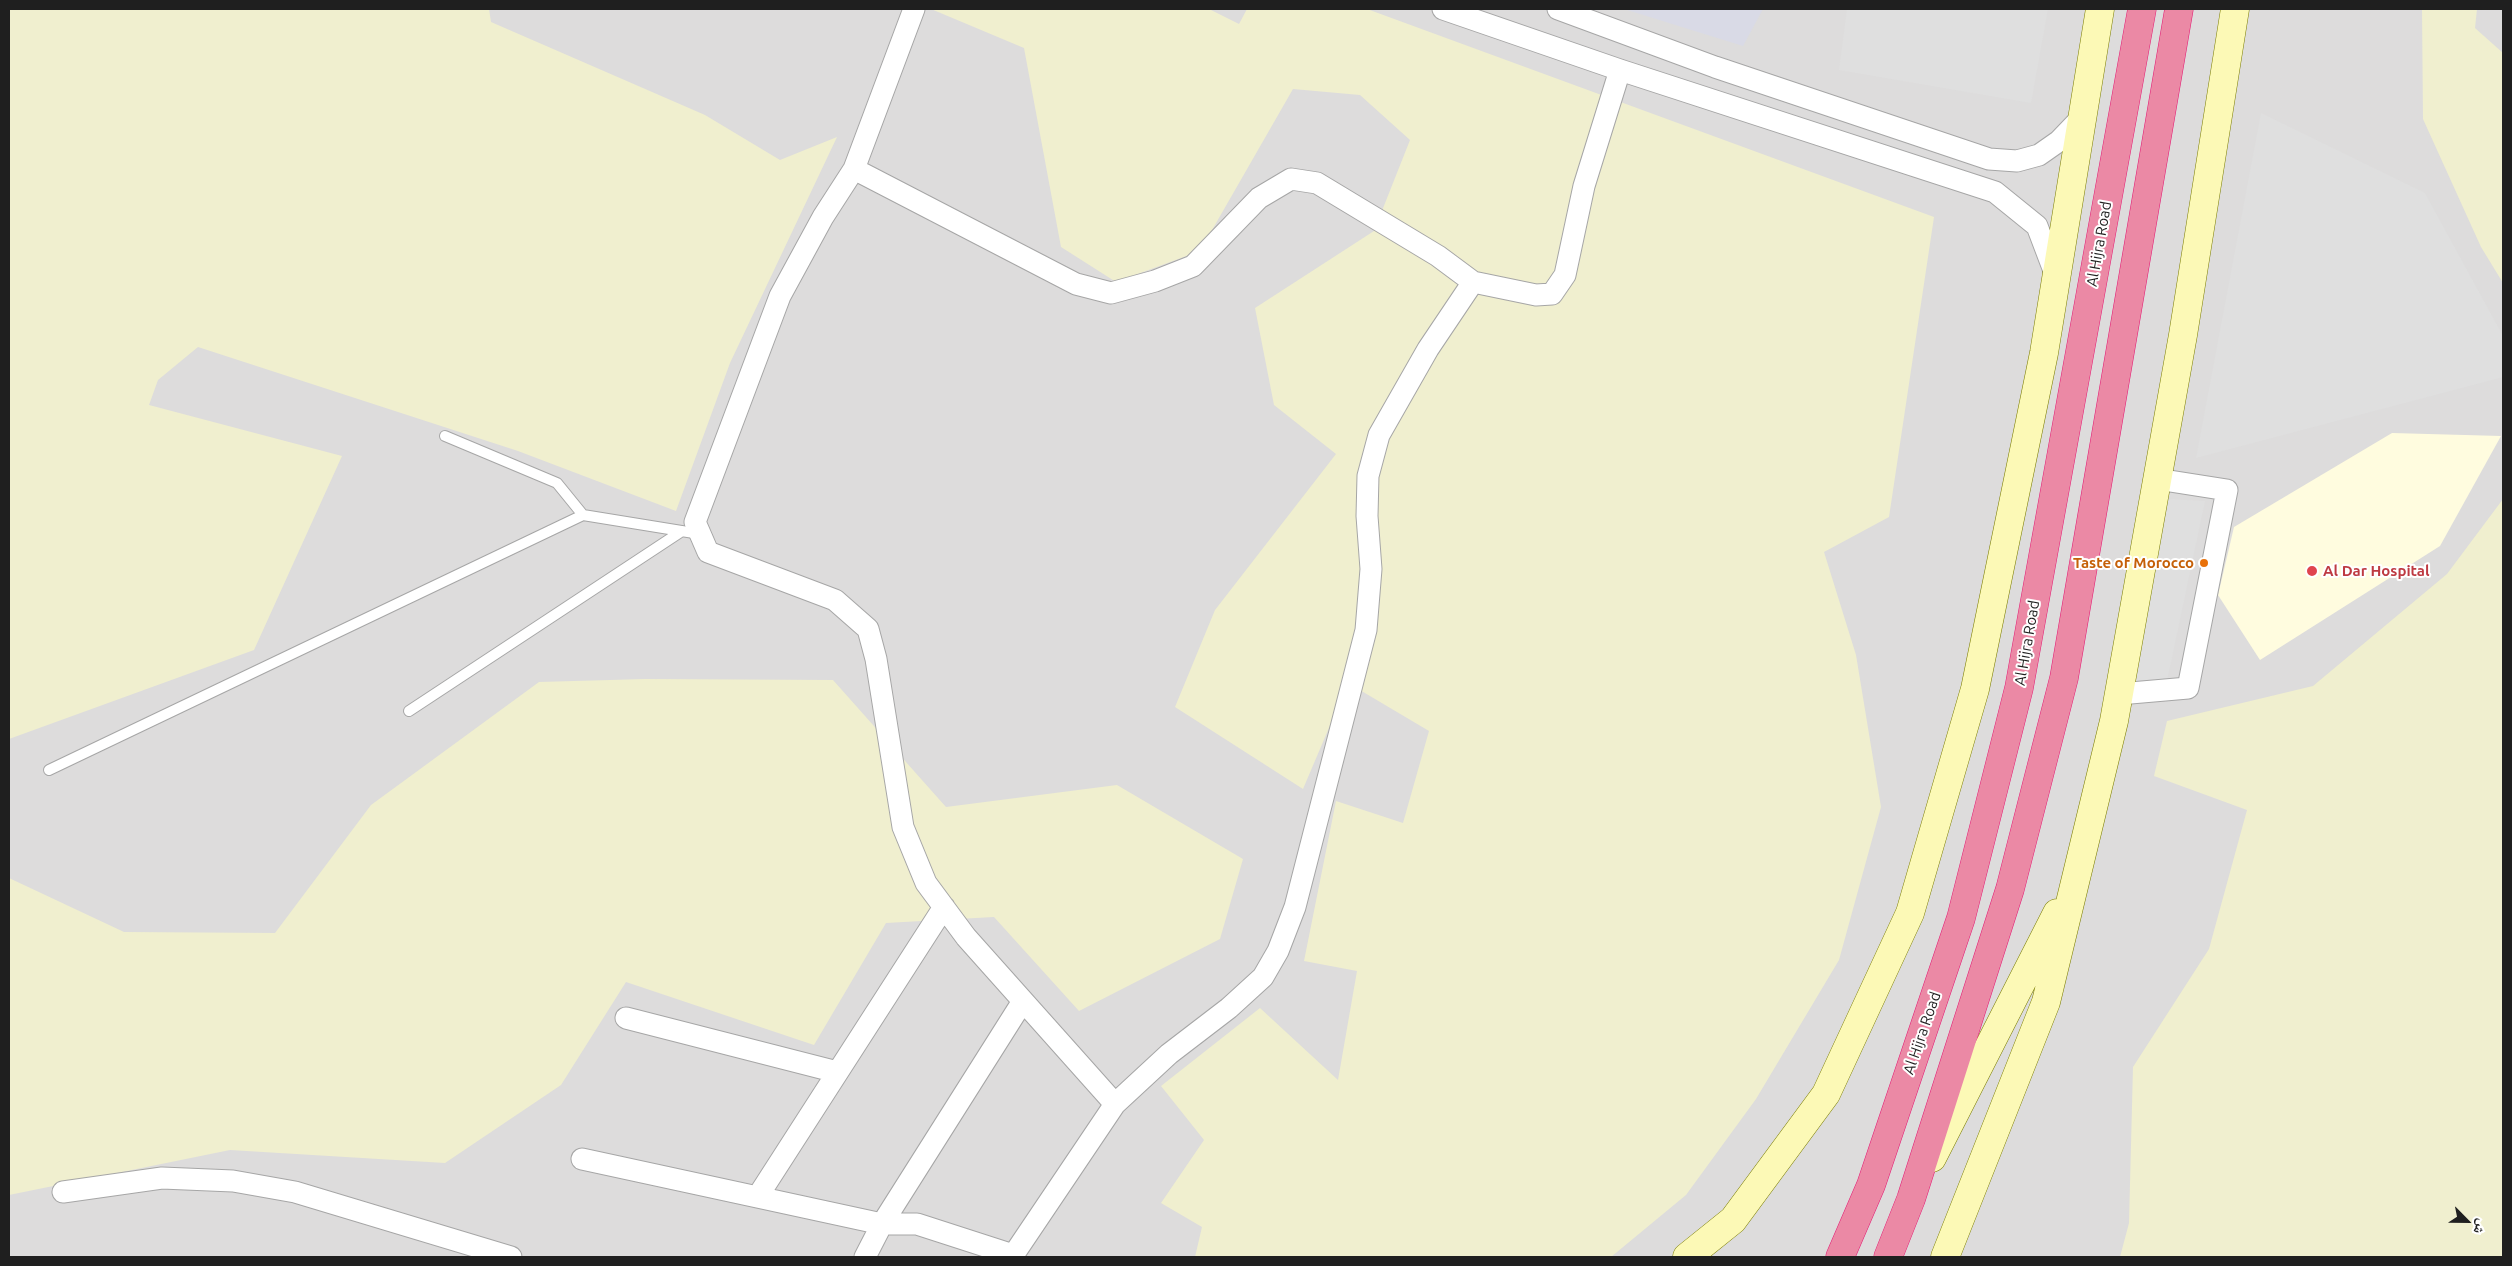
<!DOCTYPE html>
<meta charset="utf-8">
<style>
body{margin:0}
#map{position:relative;width:2512px;height:1266px;overflow:hidden;background:#f0ebe5;font-family:Ubuntu,"Noto Naskh Arabic",sans-serif}
canvas{display:block}
.frame{position:absolute;inset:0;border:10px solid #1f1f1f;pointer-events:none}
.north{position:absolute;left:2442px;top:1196px;width:50px;height:50px;-webkit-text-stroke:4px #fff;paint-order:stroke;rotate:113deg;font-size:14px;font-weight:700;line-height:20px;text-align:center;color:#1f1f1f}
.north::after{content:'';display:block;margin:auto;width:18px;height:22px;background:#1f1f1f;clip-path:polygon(50% 0,100% 100%,50% 72%,0 100%)}
</style>
<div id="map">
<canvas width="2512" height="1266"></canvas>
<div class="frame"></div>
<div class="north">ش</div>
</div>
<script>
const ctx = document.querySelector('canvas').getContext('2d');
ctx.lineJoin = 'round';
function fillPath(path, color) { ctx.fillStyle = color; ctx.fill(path, 'evenodd'); }
const toPath = rows => new Path2D(rows.map(r => 'M' + r).join(''));
function trace(path, color, width, dash) { ctx.strokeStyle = color; ctx.lineWidth = width; ctx.lineCap = dash ? 'butt' : 'round'; ctx.setLineDash(dash || []); ctx.stroke(path); }
function label(font, color, halo, rows, align = 'center') {
  ctx.font = font + ' Ubuntu,sans-serif'; ctx.lineWidth = 4; ctx.setLineDash([]); ctx.textBaseline = 'middle'; ctx.strokeStyle = halo; ctx.fillStyle = color; for (const [text, x, y, turn = 0] of rows) {
    ctx.save(); ctx.translate(x, y); ctx.rotate((+turn || 0) * Math.PI / 180); ctx.textAlign = isNaN(turn) ? turn : align; if (halo) ctx.strokeText(text, 0, 0); ctx.fillText(text, 0, 0); ctx.restore();
  }
}
const residential = toPath([
 [9,9,2503,9,2503,1257,9,1257]
]);
const education = toPath([
 [2392,433,2501,436,2440,546,2260,660,2218,595,2234,527]
]);
const farmland = toPath([
 [9,9,489,9,491,22,705,115,780,160,837,137,730,363,676,511,518,451,198,347,158,380,149,405,342,456,254,650,9,739],
 [931,9,1209,9,1239,24,1247,9,1367,9,1934,217,1889,517,1824,552,1856,655,1881,807,1839,960,1756,1099,1686,1195,1611,1257,1195,1257,1202,1227,1161,1203,1204,1140,1161,1086,1260,1008,1338,1080,1357,971,1304,961,1336,801,1403,823,1429,731,1348,683,1303,789,1175,707,1215,610,1336,454,1274,405,1255,308,1374,231,1410,140,1360,95,1293,89,1200,251,1116,282,1061,247,1024,48],
 [2422,9,2477,9,2475,28,2503,53,2503,283,2481,247,2423,119],
 [2503,499,2503,1257,2120,1257,2129,1223,2133,1067,2209,949,2247,810,2154,776,2167,721,2313,686,2447,574],
 [645,679,833,680,946,807,1117,785,1243,859,1220,939,1079,1011,994,917,886,923,814,1045,626,982,561,1085,445,1163,230,1150,9,1195,9,878,124,932,275,933,371,805,539,682]
]);
const parking = toPath([
 [1847,9,2048,9,2031,103,1839,70],
 [2261,113,2425,193,2503,336,2503,377,2196,458],
 [2169,499,2205,501,2167,681,2134,682]
]);
const plaza = toPath([
 [1624,9,1763,9,1743,46]
]);
const service = toPath([
 [445,436,557,483,583,515],
 [409,711,682,531],
 [49,770,583,515,700,534]
]);
const minor = toPath([
 [914,9,854,169,823,217,780,296,695,522,708,552,835,600,868,629,876,659,903,827,926,883,966,937,1115,1104],
 [1443,9,1620,70,1995,192,2037,226,2056,276],
 [1558,9,1715,67,1989,159,2017,161,2039,155,2059,141,2082,117],
 [854,169,1076,284,1111,293,1155,281,1193,266,1259,198,1291,179,1317,183,1438,256,1473,282,1536,295,1552,294,1565,275,1584,186,1620,70],
 [2119,694,2188,688,2227,490,2157,479],
 [626,1018,837,1072],
 [582,1159,882,1224,917,1224,1013,1255],
 [63,1192,162,1178,233,1181,295,1192,511,1257],
 [758,1196,944,907],
 [865,1257,882,1224,1023,1001],
 [1012,1257,1115,1104,1169,1054,1229,1008,1263,977,1278,951,1295,907,1366,630,1371,569,1367,516,1368,476,1379,435,1428,349,1473,282]
]);
const secondary = toPath([
 [1932,1158,2057,913],
 [1687,1257,1733,1220,1826,1094,1910,913,1975,689,2044,353,2100,9],
 [1945,1257,2046,1002,2114,721,2183,335,2235,9]
]);
const motorway = toPath([
 [1840,1257,1871,1185,1961,918,2019,688,2142,9],
 [1888,1257,1911,1199,2010,889,2064,678,2179,9]
]);
const markers = [
 [2204,563,5,"#e8710a"],
 [2312,571,6,"#e0444e"]
];
const streetNames = [
 ["Al Hijra Road",2099,244,-80],
 ["Al Hijra Road",2027,643,-80],
 ["Al Hijra Road",1922,1033,-71]
];
const foodNames = [
 ["Taste of Morocco",2194,563]
];
const healthNames = [
 ["Al Dar Hospital",2323,571]
];
fillPath(residential, '#dddcdc');
fillPath(education, '#fffcdf');
fillPath(farmland, '#f0efcf');
fillPath(parking, '#dfdfdf');
fillPath(plaza, '#d9dae6');
trace(service, '#a6a6a6', 12);
trace(minor, '#a6a6a6', 23);
trace(secondary, '#7a7c00', 29);
trace(motorway, '#e31c74', 29);
trace(service, '#fff', 10);
trace(minor, '#fff', 21);
trace(secondary, '#fcf9b6', 28);
trace(motorway, '#eb89a5', 28);
for (const [x, y, r, color] of markers) { const dot = new Path2D(); dot.arc(x, y, r, 0, 2 * Math.PI); ctx.fillStyle = color; ctx.fill(dot); trace(dot, '#fff', 2); }
label('15px', '#1f1f1f', '#fff', streetNames);
label('bold 15px', '#c56008', '#fff', foodNames, 'right');
label('bold 15px', '#be3a42', '#fff', healthNames, 'left');
</script>
